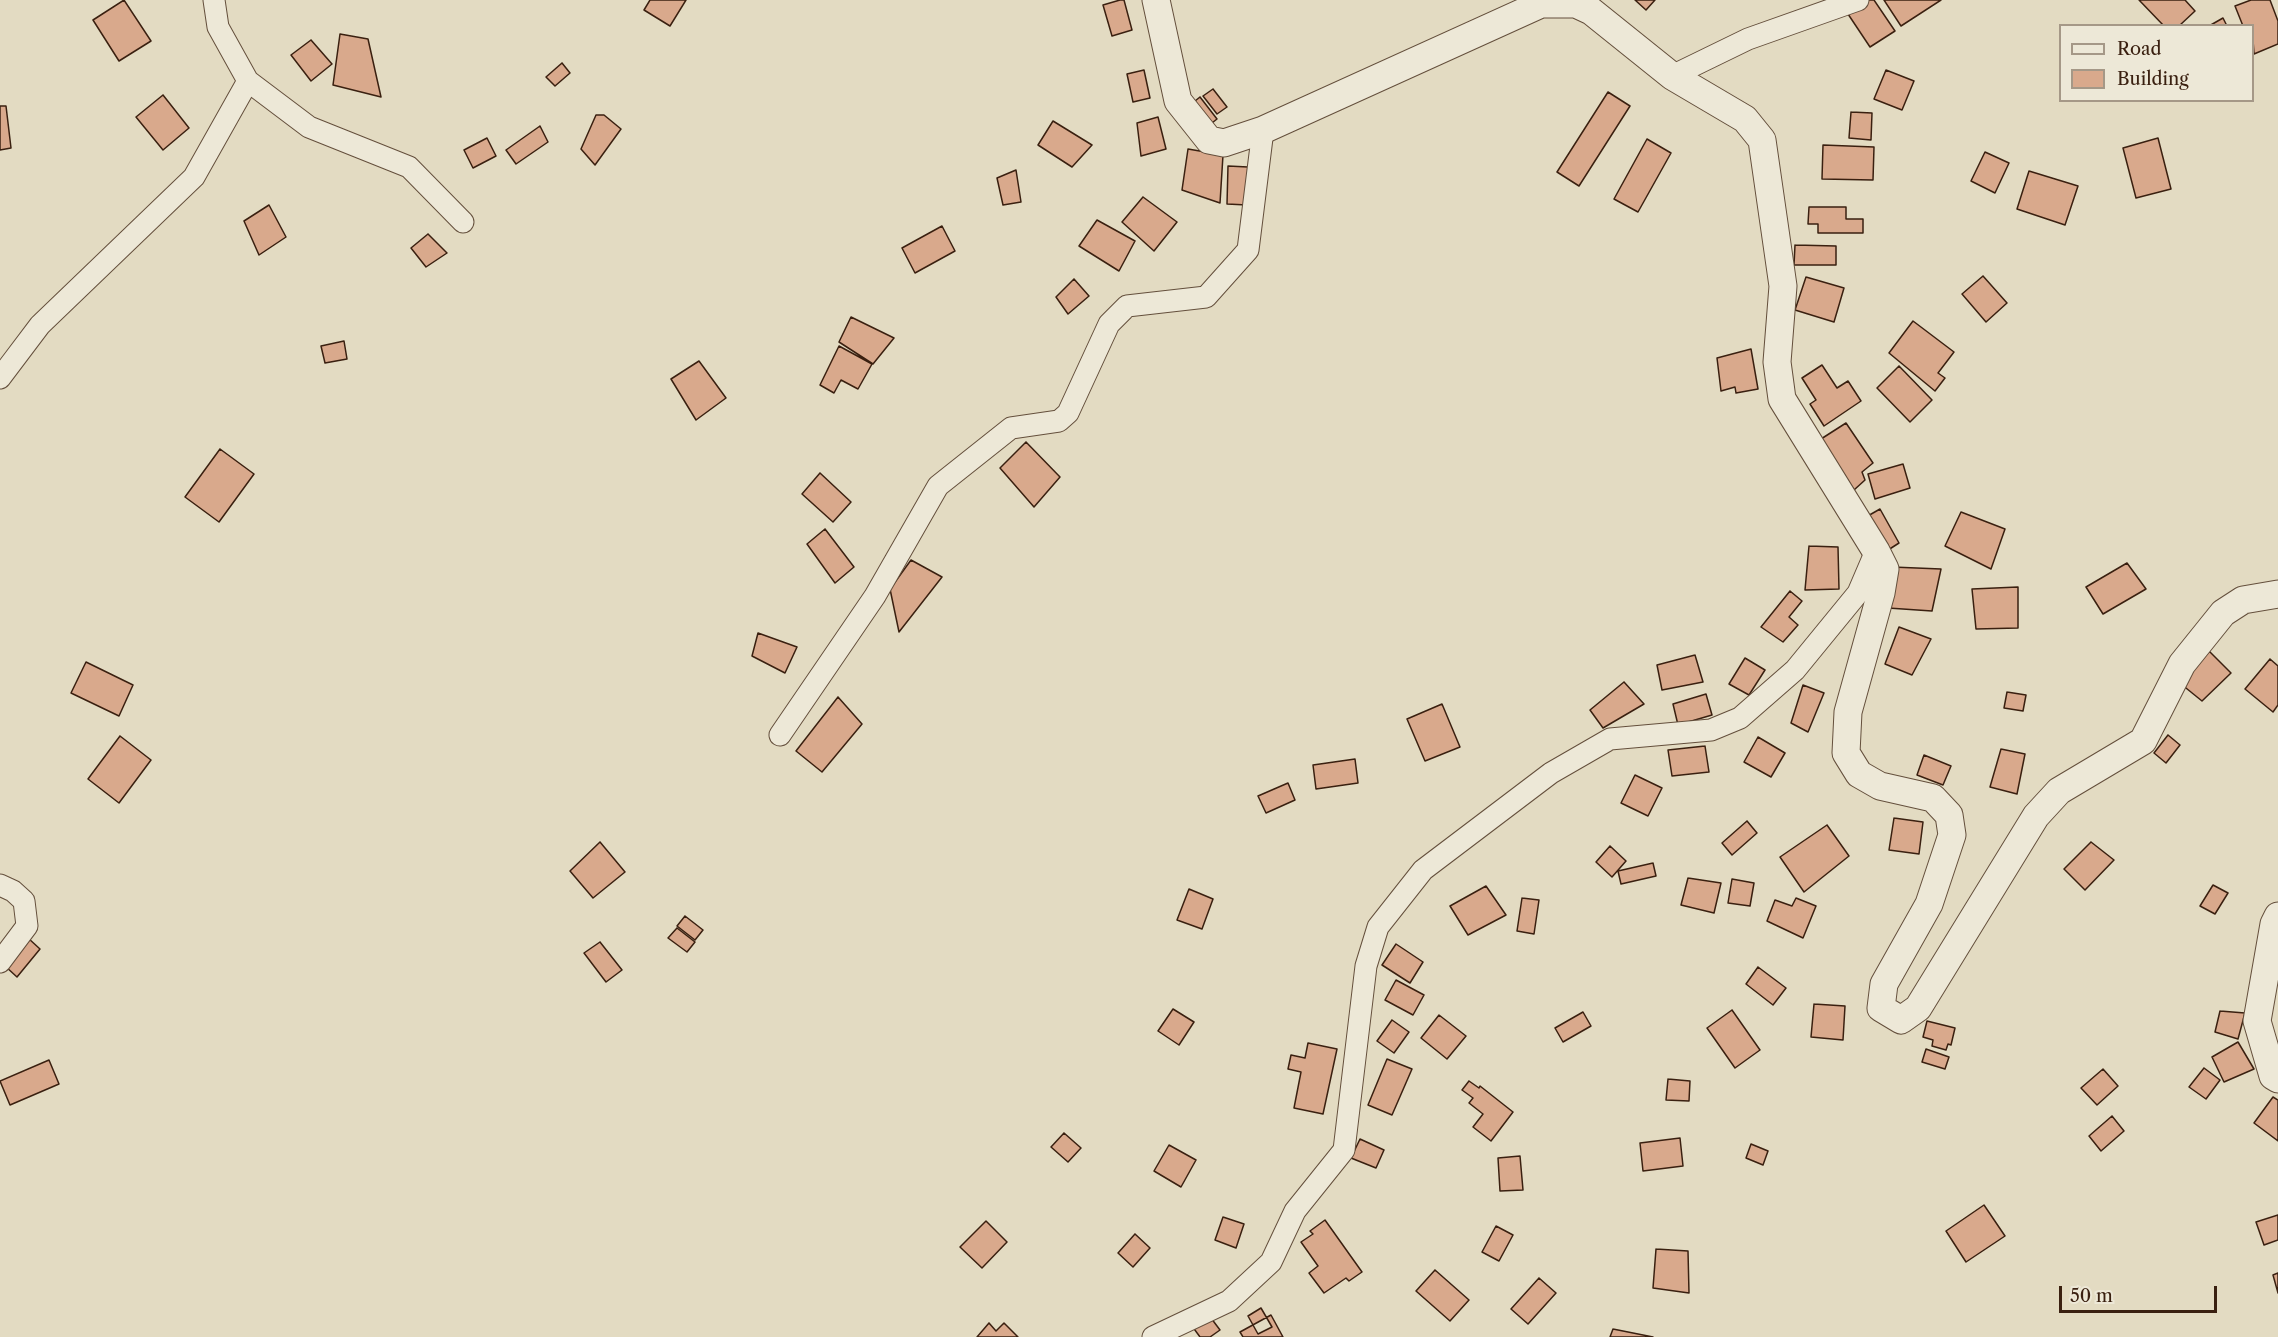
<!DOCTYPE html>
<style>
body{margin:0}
#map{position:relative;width:2278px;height:1337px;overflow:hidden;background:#e3dbc2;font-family:"Libre Caslon Text",serif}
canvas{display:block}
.legend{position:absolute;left:2059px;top:24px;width:195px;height:78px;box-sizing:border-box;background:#ede8d7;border:2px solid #a59887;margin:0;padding:8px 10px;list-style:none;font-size:18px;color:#3a2010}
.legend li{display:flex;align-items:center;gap:12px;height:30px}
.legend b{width:30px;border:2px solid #a59887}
.scale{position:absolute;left:2059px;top:1286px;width:158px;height:27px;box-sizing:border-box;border:3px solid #3a2010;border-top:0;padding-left:8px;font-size:18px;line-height:21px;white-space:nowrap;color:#3a2010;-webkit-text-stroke:4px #ede8d7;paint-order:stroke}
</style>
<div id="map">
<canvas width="2278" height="1337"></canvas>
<ul class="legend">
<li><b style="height:8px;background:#ede8d7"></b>Road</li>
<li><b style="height:16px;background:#d9a98c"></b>Building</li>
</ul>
<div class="scale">50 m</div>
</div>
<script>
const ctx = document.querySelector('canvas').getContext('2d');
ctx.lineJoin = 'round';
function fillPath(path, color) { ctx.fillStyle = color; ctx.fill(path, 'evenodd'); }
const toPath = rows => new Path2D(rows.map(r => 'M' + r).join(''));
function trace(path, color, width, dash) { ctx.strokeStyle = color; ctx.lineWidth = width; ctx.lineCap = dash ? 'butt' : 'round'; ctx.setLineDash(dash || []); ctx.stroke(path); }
const building = toPath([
 [124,0,151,41,119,61,93,20,124,0],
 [650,0,686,0,670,26,644,10,650,0],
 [1120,0,1124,0,1132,30,1112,36,1103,5,1120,0],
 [1635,0,1655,0,1646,10,1635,0],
 [1869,0,1874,0,1895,31,1870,47,1848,14,1869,0],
 [1884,0,1941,0,1901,26,1884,0],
 [2139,0,2185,0,2195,11,2179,26,2164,26,2139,0],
 [2251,0,2270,0,2278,21,2278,44,2254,54,2252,26,2243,26,2235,6,2251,0],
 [2223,18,2227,26,2209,26,2223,18],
 [340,34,368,39,381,97,333,85,340,34],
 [311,40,332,64,311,81,291,55,311,40],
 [562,63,570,73,555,86,546,77,562,63],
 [1144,70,1150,98,1133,102,1127,74,1144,70],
 [1886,70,1914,81,1902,110,1874,99,1886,70],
 [1213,89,1227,107,1217,114,1203,96,1213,89],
 [1608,92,1630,106,1579,186,1557,172,1608,92],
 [163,95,189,128,163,150,136,117,163,95],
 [1200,97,1217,119,1207,127,1190,105,1200,97],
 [0,106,6,106,11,148,0,150,0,106],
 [1851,112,1872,113,1871,140,1849,138,1851,112],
 [596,115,604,115,621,129,595,165,581,149,596,115],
 [1158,117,1166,149,1141,156,1137,123,1158,117],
 [1053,121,1092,145,1072,167,1038,145,1053,121],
 [540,126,548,142,516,164,506,150,540,126],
 [487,138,496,156,473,168,464,150,487,138],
 [2158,138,2171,189,2136,198,2123,148,2158,138],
 [1647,139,1671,153,1638,212,1614,199,1647,139],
 [1823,145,1874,147,1873,180,1822,179,1823,145],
 [1188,149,1223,155,1220,203,1182,190,1188,149],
 [1985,152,2009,163,1995,193,1971,181,1985,152],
 [1228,166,1248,167,1247,205,1227,204,1228,166],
 [1016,170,1021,202,1003,205,997,178,1016,170],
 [2029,171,2078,186,2065,225,2017,209,2029,171],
 [1143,197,1177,222,1154,251,1122,222,1143,197],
 [269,205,286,237,259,255,244,221,269,205],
 [1809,207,1846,207,1846,219,1863,219,1863,233,1818,233,1818,224,1808,224,1809,207],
 [1097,220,1135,241,1119,271,1079,246,1097,220],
 [942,226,955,251,915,273,902,248,942,226],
 [428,234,447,253,426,267,411,248,428,234],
 [1795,245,1836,246,1836,265,1794,265,1795,245],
 [1983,276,2007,303,1986,322,1962,294,1983,276],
 [1806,277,1844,288,1834,322,1795,310,1806,277],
 [1074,279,1089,296,1068,314,1056,297,1074,279],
 [851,317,894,338,873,364,839,342,851,317],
 [1913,321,1954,352,1938,373,1945,378,1935,391,1889,353,1913,321],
 [344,341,347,359,325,363,321,346,344,341],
 [839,346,872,364,858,389,841,380,834,393,820,385,839,346],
 [1751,349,1758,389,1736,393,1735,387,1721,391,1717,358,1751,349],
 [699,361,726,398,696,420,671,379,699,361],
 [1822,365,1837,388,1848,381,1861,401,1824,426,1810,404,1816,400,1802,378,1822,365],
 [1899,366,1932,400,1910,422,1877,388,1899,366],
 [1846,423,1873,463,1862,472,1865,480,1854,490,1821,439,1846,423],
 [1026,442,1060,477,1034,507,1000,468,1026,442],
 [220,449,254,474,219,522,185,497,220,449],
 [1903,464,1910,488,1875,499,1868,474,1903,464],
 [820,473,851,502,833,522,802,494,820,473],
 [1880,509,1899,543,1885,552,1866,517,1880,509],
 [1961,512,2005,529,1991,569,1945,546,1961,512],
 [825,529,854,567,835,583,807,544,825,529],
 [1809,546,1838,547,1839,589,1805,590,1809,546],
 [911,560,942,577,899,632,890,589,911,560],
 [2127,563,2146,589,2103,614,2086,587,2127,563],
 [1892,567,1941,569,1932,611,1888,608,1892,567],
 [2018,587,2018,628,1976,629,1972,589,2018,587],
 [1790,591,1802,601,1789,617,1798,625,1783,642,1761,627,1790,591],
 [1899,627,1931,639,1912,675,1885,664,1899,627],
 [758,633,797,647,785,673,752,656,758,633],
 [2209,651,2231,673,2202,701,2181,684,2209,651],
 [1695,655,1703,682,1662,690,1657,665,1695,655],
 [1745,658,1765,670,1749,695,1729,684,1745,658],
 [2270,659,2278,666,2278,705,2273,712,2245,689,2270,659],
 [86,662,133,685,119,716,71,693,86,662],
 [1624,682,1644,704,1603,728,1590,710,1624,682],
 [1803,685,1824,693,1808,732,1791,723,1803,685],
 [2007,692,2026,695,2023,711,2004,708,2007,692],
 [1706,694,1712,715,1678,725,1673,704,1706,694],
 [838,697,862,724,822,772,796,751,838,697],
 [1442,704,1460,747,1425,761,1407,719,1442,704],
 [2168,735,2180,745,2166,763,2154,753,2168,735],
 [120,736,151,760,119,803,88,779,120,736],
 [1758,737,1785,753,1771,777,1744,762,1758,737],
 [1705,746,1709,772,1672,776,1668,750,1705,746],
 [2001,749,2025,754,2017,794,1990,787,2001,749],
 [1924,755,1951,766,1943,785,1917,775,1924,755],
 [1355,759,1358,783,1316,789,1313,765,1355,759],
 [1635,775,1662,788,1648,816,1621,803,1635,775],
 [1288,783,1295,800,1266,813,1258,796,1288,783],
 [1894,818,1923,822,1919,854,1889,850,1894,818],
 [1747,821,1757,833,1732,855,1722,843,1747,821],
 [1827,825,1849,856,1804,892,1780,857,1827,825],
 [600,842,625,872,593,898,570,871,600,842],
 [2091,842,2114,860,2085,890,2064,869,2091,842],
 [1610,846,1626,861,1612,877,1596,862,1610,846],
 [1653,863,1656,876,1621,884,1618,871,1653,863],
 [1688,878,1721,883,1714,913,1681,905,1688,878],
 [1732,879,1754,883,1750,906,1728,903,1732,879],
 [2213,885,2228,893,2215,914,2200,906,2213,885],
 [1486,886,1506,915,1468,935,1450,906,1486,886],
 [1189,889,1213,899,1202,929,1177,920,1189,889],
 [1522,898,1539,900,1534,934,1517,931,1522,898],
 [1796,898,1816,906,1803,938,1767,921,1775,900,1792,906,1796,898],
 [685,916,703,930,695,940,677,926,685,916],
 [677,928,695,942,687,952,668,938,677,928],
 [28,938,40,949,17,977,5,966,28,938],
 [600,942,622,970,606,982,584,953,600,942],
 [1396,944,1423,962,1410,983,1382,965,1396,944],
 [1758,967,1786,988,1773,1005,1746,984,1758,967],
 [1396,980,1424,995,1413,1015,1385,1000,1396,980],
 [1814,1004,1845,1006,1843,1040,1811,1037,1814,1004],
 [1173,1009,1194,1022,1179,1045,1158,1031,1173,1009],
 [1732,1010,1760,1050,1735,1068,1707,1028,1732,1010],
 [2220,1011,2245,1013,2238,1039,2215,1032,2220,1011],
 [1583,1012,1591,1026,1563,1042,1555,1028,1583,1012],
 [1439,1015,1466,1036,1447,1059,1421,1038,1439,1015],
 [1392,1020,1409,1032,1394,1053,1377,1041,1392,1020],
 [1927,1021,1955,1028,1951,1045,1948,1044,1946,1050,1932,1046,1933,1040,1923,1037,1927,1021],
 [2238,1042,2254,1069,2224,1082,2212,1057,2238,1042],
 [1308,1043,1337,1049,1323,1114,1294,1108,1301,1072,1288,1069,1291,1055,1305,1058,1308,1043],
 [1926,1049,1949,1057,1945,1069,1922,1062,1926,1049],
 [1387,1059,1412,1069,1392,1115,1368,1105,1387,1059],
 [49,1060,59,1084,10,1105,0,1081,49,1060],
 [2204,1068,2220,1080,2206,1099,2189,1087,2204,1068],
 [2103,1069,2118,1086,2097,1105,2081,1088,2103,1069],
 [1668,1079,1690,1081,1689,1101,1666,1100,1668,1079],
 [1469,1081,1479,1088,1480,1086,1513,1112,1491,1141,1473,1127,1483,1114,1469,1103,1473,1098,1462,1090,1469,1081],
 [2273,1097,2278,1100,2278,1141,2254,1123,2273,1097],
 [2112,1116,2124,1131,2101,1151,2089,1136,2112,1116],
 [1064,1133,1081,1148,1068,1162,1051,1147,1064,1133],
 [1680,1138,1683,1166,1643,1171,1640,1143,1680,1138],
 [1360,1139,1384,1150,1376,1168,1351,1158,1360,1139],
 [1751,1144,1768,1151,1763,1165,1746,1158,1751,1144],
 [1169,1145,1196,1160,1181,1187,1154,1171,1169,1145],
 [1520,1156,1523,1190,1500,1191,1498,1158,1520,1156],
 [1984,1205,2005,1236,1966,1262,1946,1231,1984,1205],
 [2278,1215,2278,1240,2264,1245,2256,1222,2278,1215],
 [1223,1217,1244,1224,1236,1248,1215,1240,1223,1217],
 [1325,1220,1362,1272,1349,1281,1346,1278,1324,1293,1309,1273,1318,1266,1301,1242,1313,1234,1310,1231,1325,1220],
 [986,1221,1007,1242,982,1268,960,1247,986,1221],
 [1496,1226,1513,1235,1499,1261,1482,1252,1496,1226],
 [1135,1234,1150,1248,1133,1267,1118,1253,1135,1234],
 [1656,1249,1688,1251,1689,1293,1653,1288,1656,1249],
 [1435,1270,1469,1300,1450,1321,1416,1291,1435,1270],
 [2278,1273,2278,1293,2273,1275,2278,1273],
 [1539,1278,1556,1293,1528,1324,1511,1309,1539,1278],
 [1261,1308,1272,1327,1258,1334,1248,1316,1261,1308],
 [1208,1314,1220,1330,1210,1337,1200,1337,1192,1326,1208,1314],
 [1271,1315,1283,1337,1243,1337,1240,1332,1271,1315],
 [989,1323,996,1331,1004,1323,1018,1337,977,1337,989,1323],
 [1613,1329,1653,1337,1610,1337,1613,1329]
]);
const minor = toPath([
 [214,0,218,27,248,81,309,127,409,167,463,222],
 [1672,76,1748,39,1858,0],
 [0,378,40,325,194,177,248,81],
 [780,735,875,596,938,486,1011,428,1059,421,1068,413,1109,324,1127,306,1206,297,1248,250,1263,130],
 [0,885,13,891,24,901,27,926,0,962],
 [1153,1337,1229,1301,1271,1262,1295,1211,1344,1150,1366,966,1378,927,1423,870,1551,773,1610,739,1711,730,1740,718,1795,670,1858,593,1876,551]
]);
const tertiary = toPath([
 [1156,0,1178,101,1209,140,1224,143,1263,130,1541,4,1576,4,1591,11,1672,76,1745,119,1762,140,1783,286,1777,362,1782,399,1876,551,1885,569,1881,593,1848,712,1846,753,1859,774,1880,786,1933,798,1949,815,1952,835,1929,904,1884,984,1881,1008,1901,1020,1918,1008,2036,816,2059,791,2143,741,2182,664,2223,613,2243,600,2278,594],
 [2278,916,2274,924,2257,1021,2273,1076,2278,1079]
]);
fillPath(building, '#d9a98c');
trace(building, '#3a2010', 1.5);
trace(minor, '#644f3c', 23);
trace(tertiary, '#644f3c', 29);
trace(minor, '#ede8d7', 21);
trace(tertiary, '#ede8d7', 27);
</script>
